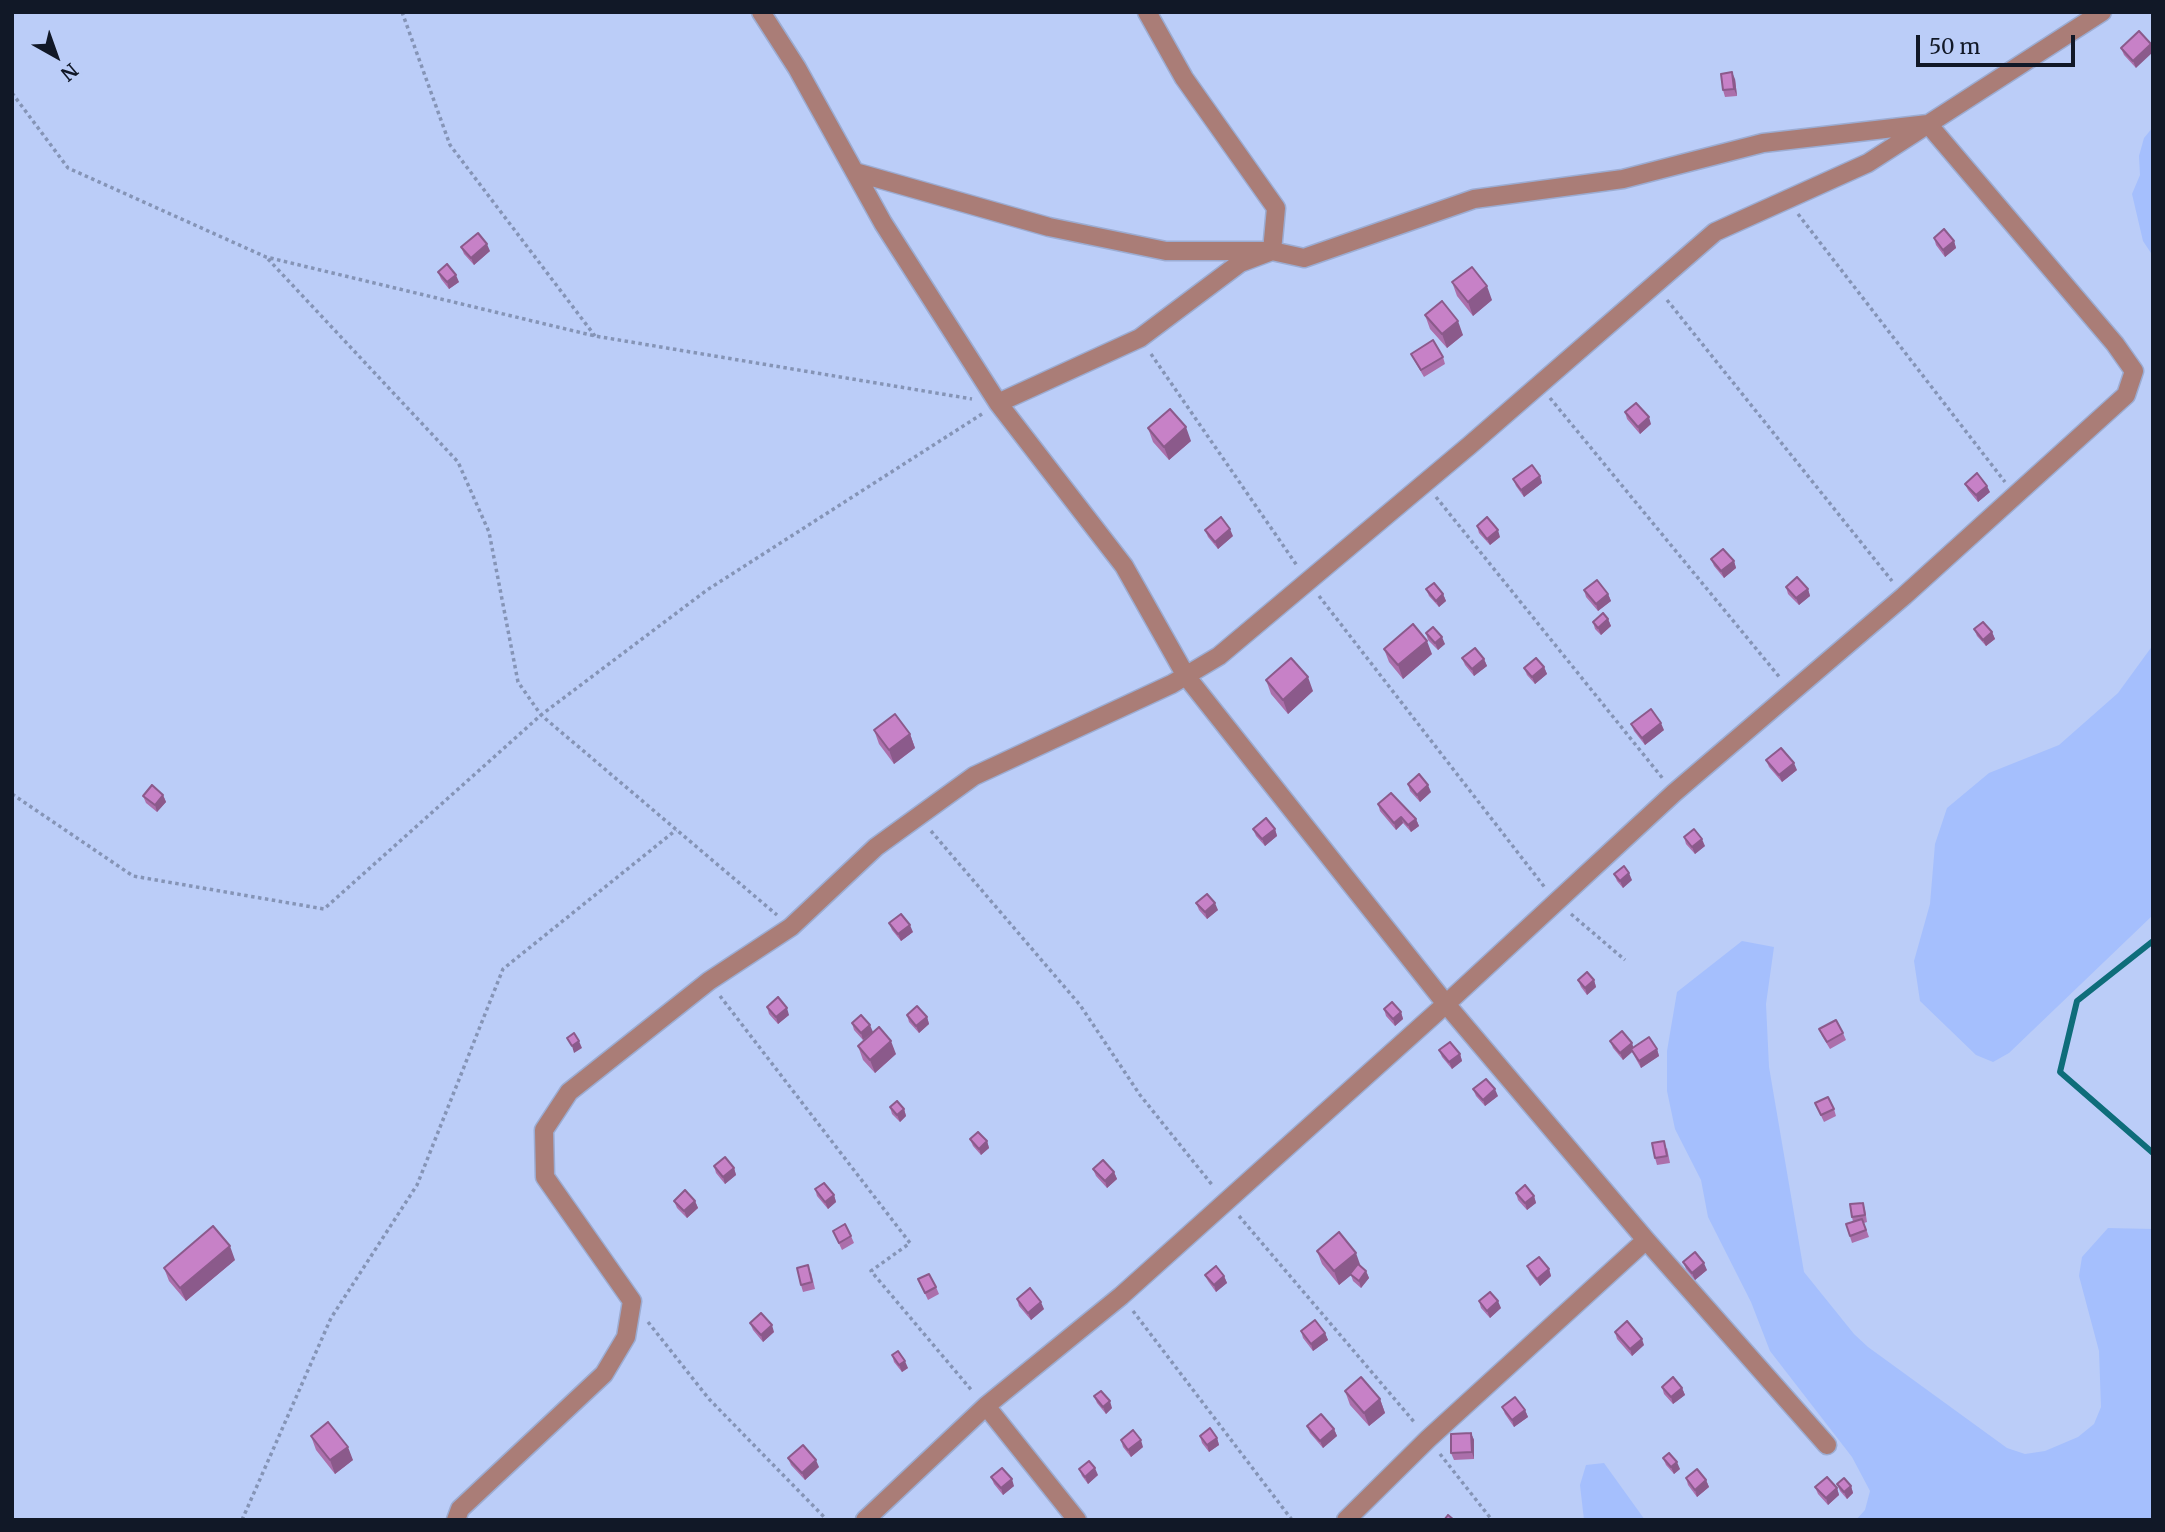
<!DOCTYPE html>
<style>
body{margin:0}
#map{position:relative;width:2165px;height:1532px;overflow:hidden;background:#bbcdf8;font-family:Merriweather,serif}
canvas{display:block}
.frame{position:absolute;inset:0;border:14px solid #111827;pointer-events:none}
.north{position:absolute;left:21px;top:21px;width:70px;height:70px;-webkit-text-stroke:5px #bbcdf8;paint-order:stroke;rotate:140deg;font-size:19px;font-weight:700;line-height:28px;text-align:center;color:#111827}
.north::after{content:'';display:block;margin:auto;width:24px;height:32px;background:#111827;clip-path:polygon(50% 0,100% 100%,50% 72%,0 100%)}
.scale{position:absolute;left:1916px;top:35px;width:159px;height:32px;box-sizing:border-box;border:4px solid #111827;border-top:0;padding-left:9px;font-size:21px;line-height:24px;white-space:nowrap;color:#111827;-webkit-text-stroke:5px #bbcdf8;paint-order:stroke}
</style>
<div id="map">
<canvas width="2165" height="1532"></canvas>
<div class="frame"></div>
<div class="north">N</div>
<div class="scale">50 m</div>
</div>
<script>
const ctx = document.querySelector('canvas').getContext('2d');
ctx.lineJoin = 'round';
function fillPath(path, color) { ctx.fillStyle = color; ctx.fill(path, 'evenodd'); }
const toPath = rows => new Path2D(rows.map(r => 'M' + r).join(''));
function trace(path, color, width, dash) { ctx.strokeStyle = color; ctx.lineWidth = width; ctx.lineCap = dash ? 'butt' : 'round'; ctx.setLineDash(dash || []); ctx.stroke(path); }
const green = toPath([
 [2153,127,2153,256,2143,241,2132,194,2140,175,2139,156,2144,138],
 [2153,645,2153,915,2009,1053,1993,1062,1976,1055,1920,1001,1914,961,1930,904,1935,844,1947,808,1989,773,2059,745,2118,693],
 [1742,941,1774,947,1766,1004,1769,1067,1804,1272,1854,1334,1868,1347,2007,1448,2025,1454,2045,1451,2078,1437,2094,1424,2101,1407,2099,1351,2079,1276,2082,1257,2108,1228,2153,1229,2153,1520,1856,1520,1865,1510,1870,1491,1852,1457,1770,1351,1751,1302,1708,1217,1701,1180,1675,1129,1667,1091,1667,1051,1677,992],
 [1604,1463,1645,1520,1584,1520,1580,1485,1586,1465]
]);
const stream = toPath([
 [2153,941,2077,1001,2060,1072,2153,1153]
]);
const path = toPath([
 [402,12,450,145,595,336],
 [12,93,68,168,266,257,595,336,972,399],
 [1798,214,2005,482],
 [268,259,458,462,489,532,518,682,541,715,777,915],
 [1667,300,1892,581],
 [1151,354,1298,567],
 [1550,398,1781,679],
 [1436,497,1664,780],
 [1319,596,1546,889],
 [12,794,133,876,324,909,541,715,707,590,982,414],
 [931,831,1080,1005,1140,1095,1213,1186],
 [1571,914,1625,960],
 [720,996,910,1243,871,1271,973,1392],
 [1239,1216,1415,1423],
 [1133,1311,1292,1520],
 [648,1322,709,1399,827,1520],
 [1440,1454,1492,1520],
 [242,1520,331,1318,417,1185,503,969,676,830]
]);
const minor = toPath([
 [761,12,797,68,883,223,998,403,1124,566,1186,676,1446,1004,1646,1240,1827,1445],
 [855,172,1049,227,1166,251,1272,251,1276,208,1184,78,1147,12],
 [986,1406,1077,1520],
 [456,1520,460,1509,604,1374,626,1337,632,1301,545,1177,544,1130,569,1092,709,981,791,927,876,847,974,776,1172,684,1219,656,1470,445,1715,232,1868,163,2102,12],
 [865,1520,986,1406,1121,1296,1446,1004,1674,793,1904,596,2126,395,2134,371,2115,344,1928,124,1763,143,1623,179,1474,199,1304,258,1272,251,1240,263,1140,338,998,403],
 [1346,1520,1428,1439,1646,1240]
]);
const wall = toPath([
 [2139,31,2136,68,2124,55,2121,48],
 [1735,79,1737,96,1725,97,1723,90],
 [1934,238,1954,241,1956,248,1945,257,1936,245],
 [461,247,490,251,474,265,464,254],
 [438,272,459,282,449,289,441,279],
 [1452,282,1492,300,1473,316,1457,296],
 [1425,315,1463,335,1447,348,1430,329],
 [1411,354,1443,357,1445,364,1424,377,1414,360],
 [1625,412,1651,424,1640,434,1627,419],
 [1148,428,1191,441,1169,460,1153,442],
 [1540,476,1542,483,1524,497,1516,486,1513,479],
 [1965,484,1990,492,1978,502,1968,490],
 [1477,526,1500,537,1490,545,1479,533],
 [1205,530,1233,536,1218,549,1208,537],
 [1711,559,1734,561,1736,568,1724,578,1714,566],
 [1786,587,1808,589,1810,596,1799,605,1788,594],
 [1426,589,1443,594,1446,601,1439,607,1429,596],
 [1584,590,1608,594,1611,601,1598,611,1586,597],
 [1608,619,1611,626,1601,635,1595,629,1593,622],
 [1974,629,1992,632,1995,639,1986,646,1977,636],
 [1426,633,1445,644,1438,650,1428,640],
 [1384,649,1432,654,1403,679,1389,662],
 [1462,658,1484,659,1487,666,1474,676,1465,665],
 [1544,667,1547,674,1535,684,1527,675,1524,668],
 [1266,680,1313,691,1288,714,1271,694],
 [1631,724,1664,730,1645,745,1634,731],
 [874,730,910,734,915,748,894,764,879,744],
 [1766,760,1797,770,1782,782,1769,767],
 [1408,784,1431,792,1420,802,1410,791],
 [163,795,166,802,157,812,146,803,143,796],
 [1378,804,1416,819,1419,826,1411,832,1403,823,1396,830,1380,811],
 [1253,829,1275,829,1277,836,1265,846,1256,836],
 [1684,837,1705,846,1695,854,1686,844],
 [1614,874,1632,880,1623,888,1617,881],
 [1196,903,1218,910,1207,919,1199,910],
 [889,923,913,932,901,941,892,930],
 [1578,980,1594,980,1596,987,1587,995,1581,987],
 [767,1007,789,1015,778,1024,769,1014],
 [1384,1009,1401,1012,1403,1019,1395,1026,1386,1016],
 [907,1015,927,1017,929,1024,919,1033,909,1022],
 [852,1023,873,1032,863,1040,854,1030],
 [1819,1029,1843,1033,1846,1040,1830,1049,1822,1036],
 [1610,1041,1632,1043,1633,1047,1657,1049,1659,1056,1641,1068,1632,1052,1623,1060,1613,1048],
 [858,1046,896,1054,875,1073,863,1060],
 [1439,1050,1460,1054,1462,1061,1452,1069,1442,1057],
 [1473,1089,1498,1096,1485,1106,1476,1096],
 [1815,1103,1834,1109,1836,1116,1824,1122],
 [890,1107,904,1109,906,1116,900,1122,892,1114],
 [970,1139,987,1141,989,1148,981,1155,973,1146],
 [1667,1148,1670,1163,1657,1165,1655,1158],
 [714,1166,734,1168,736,1175,725,1184,716,1173],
 [1093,1169,1114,1172,1117,1179,1107,1188,1096,1176],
 [815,1189,834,1195,836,1202,828,1209,817,1196],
 [1516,1193,1534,1196,1536,1203,1527,1210,1518,1200],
 [674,1201,695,1201,698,1208,687,1218,677,1208],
 [1863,1203,1865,1209,1867,1222,1864,1223,1869,1237,1852,1243,1846,1224,1853,1222,1852,1217],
 [833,1231,851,1236,854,1243,842,1250],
 [1317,1251,1361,1267,1366,1271,1369,1278,1361,1288,1353,1281,1351,1275,1339,1285,1322,1264],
 [235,1260,186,1301,169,1281,164,1268],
 [1683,1262,1707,1270,1695,1280,1686,1269],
 [1527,1266,1549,1269,1551,1276,1540,1286,1530,1273],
 [811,1272,815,1289,803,1292,801,1285],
 [1205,1275,1224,1276,1227,1283,1216,1292,1208,1281],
 [918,1279,936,1287,939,1294,928,1300],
 [1017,1299,1044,1309,1031,1320,1019,1306],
 [1479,1301,1501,1308,1490,1318,1481,1308],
 [750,1323,774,1332,763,1342,753,1330],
 [1301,1331,1325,1333,1328,1340,1313,1351,1303,1338],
 [1615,1332,1644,1345,1632,1356,1617,1339],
 [892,1355,908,1368,902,1372,894,1362],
 [1662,1387,1682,1388,1685,1395,1673,1404,1664,1394],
 [1345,1391,1380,1399,1385,1413,1369,1426,1350,1405],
 [1094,1396,1112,1408,1106,1414,1097,1403],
 [1502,1407,1525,1410,1528,1417,1514,1427,1505,1414],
 [1307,1426,1334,1429,1337,1436,1323,1448,1310,1433],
 [1471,1433,1474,1440,1474,1459,1454,1460,1451,1453],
 [311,1436,353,1460,335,1474,316,1450],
 [1200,1436,1217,1438,1219,1445,1209,1452,1202,1443],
 [1121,1440,1143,1447,1131,1457,1123,1447],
 [788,1458,819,1467,805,1480,791,1465],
 [1663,1458,1680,1469,1674,1474,1666,1465],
 [1079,1469,1098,1475,1088,1484,1082,1476],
 [991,1477,1014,1486,1003,1495,994,1484],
 [1686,1478,1706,1480,1709,1487,1697,1497,1688,1485],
 [1837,1484,1851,1486,1853,1493,1847,1499,1840,1491],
 [1815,1487,1837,1488,1839,1495,1828,1505,1818,1494]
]);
const shadedWall = toPath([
 [2151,44,2153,52,2136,68,2133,61],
 [1732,72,1735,79,1737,96,1734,89],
 [1954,241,1956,248,1945,257,1943,250],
 [487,244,490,251,474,265,471,258],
 [456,275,459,282,449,289,447,282],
 [1487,286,1492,300,1473,316,1468,302],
 [1458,321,1463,335,1447,348,1442,334],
 [1649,417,1651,424,1640,434,1638,427],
 [1186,427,1191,441,1169,460,1164,447],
 [1540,476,1542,483,1524,497,1521,490],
 [1987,486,1990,492,1978,502,1976,495],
 [1230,529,1233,536,1218,549,1215,542],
 [1498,530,1500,537,1490,545,1487,539],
 [1734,561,1736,568,1724,578,1721,571],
 [1808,589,1810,596,1799,605,1796,598],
 [1443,594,1446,601,1439,607,1436,601],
 [1608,594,1611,601,1598,611,1596,604],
 [1608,619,1611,626,1601,635,1598,628],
 [1992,632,1995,639,1986,646,1983,640],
 [1442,637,1445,644,1438,650,1435,643],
 [1427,641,1432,654,1403,679,1398,665],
 [1484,659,1487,666,1474,676,1472,669],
 [1544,667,1547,674,1535,684,1532,677],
 [1308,677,1313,691,1288,714,1283,700],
 [1661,723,1664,730,1645,745,1642,738],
 [910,734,915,748,894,764,889,750],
 [1794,763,1797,770,1782,782,1779,775],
 [1428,785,1431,792,1420,802,1417,795],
 [163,795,166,802,157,812,155,805],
 [1401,817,1403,823,1396,830,1394,823],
 [1416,819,1419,826,1411,832,1408,825],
 [1275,829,1277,836,1265,846,1262,839],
 [1702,839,1705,846,1695,854,1692,847],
 [1629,873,1632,880,1623,888,1620,881],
 [1215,903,1218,910,1207,919,1205,912],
 [910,925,913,932,901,941,898,934],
 [1594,980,1596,987,1587,995,1585,988],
 [787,1008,789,1015,778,1024,776,1017],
 [1401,1012,1403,1019,1395,1026,1393,1019],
 [927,1017,929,1024,919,1033,916,1026],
 [870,1025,873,1032,863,1040,861,1033],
 [579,1041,582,1048,574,1053,572,1046],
 [891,1041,896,1054,875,1073,870,1060],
 [1632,1043,1634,1050,1631,1049,1632,1052,1623,1060,1620,1053],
 [1657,1049,1659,1056,1641,1068,1639,1061],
 [1460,1054,1462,1061,1452,1069,1449,1062],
 [1495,1089,1498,1096,1485,1106,1483,1100],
 [904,1109,906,1116,900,1122,897,1115],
 [987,1141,989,1148,981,1155,979,1149],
 [734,1168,736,1175,725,1184,723,1177],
 [1114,1172,1117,1179,1107,1188,1105,1181],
 [834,1195,836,1202,828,1209,825,1202],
 [1534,1196,1536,1203,1527,1210,1525,1203],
 [695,1201,698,1208,687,1218,684,1211],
 [230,1246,235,1260,186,1301,180,1288],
 [1356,1253,1361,1267,1339,1285,1334,1271],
 [1704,1263,1707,1270,1695,1280,1692,1273],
 [1549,1269,1551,1276,1540,1286,1537,1279],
 [1366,1271,1369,1278,1361,1288,1359,1281],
 [1224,1276,1227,1283,1216,1292,1214,1285],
 [1498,1301,1501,1308,1490,1318,1487,1311],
 [1041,1302,1044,1309,1031,1320,1028,1313],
 [772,1325,774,1332,763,1342,761,1335],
 [1325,1333,1328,1340,1313,1351,1311,1344],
 [1642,1339,1644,1345,1632,1356,1630,1349],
 [905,1361,908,1368,902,1372,899,1365],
 [1682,1388,1685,1395,1673,1404,1671,1397],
 [1380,1399,1385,1413,1369,1426,1364,1413],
 [1110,1401,1112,1408,1106,1414,1103,1407],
 [1525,1410,1528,1417,1514,1427,1512,1420],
 [1334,1429,1337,1436,1323,1448,1320,1441],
 [1471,1433,1474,1440,1474,1459,1472,1452],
 [1217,1438,1219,1445,1209,1452,1207,1445],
 [1141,1440,1143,1447,1131,1457,1128,1450],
 [348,1447,353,1460,335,1474,330,1460],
 [816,1460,819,1467,805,1480,802,1473],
 [1677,1462,1680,1469,1674,1474,1671,1467],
 [1095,1468,1098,1475,1088,1484,1085,1477],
 [1012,1479,1014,1486,1003,1495,1001,1488],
 [1706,1480,1709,1487,1697,1497,1695,1490],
 [1851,1486,1853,1493,1847,1499,1844,1492],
 [1837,1488,1839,1495,1828,1505,1826,1498]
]);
const building = toPath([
 [2139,31,2151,44,2133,61,2121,48,2139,31],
 [1732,72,1734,89,1723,90,1721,74,1732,72],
 [1944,229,1954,241,1943,250,1934,238,1944,229],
 [478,233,487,244,471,258,461,247,478,233],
 [447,264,456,275,447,282,438,272,447,264],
 [1472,267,1487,286,1468,302,1452,282,1472,267],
 [1442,301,1458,321,1442,334,1425,315,1442,301],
 [1433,340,1443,357,1421,370,1411,354,1433,340],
 [1636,403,1649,417,1638,427,1625,412,1636,403],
 [1170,409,1186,427,1164,447,1148,428,1170,409],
 [1532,465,1540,476,1521,490,1513,479,1532,465],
 [1977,473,1987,486,1976,495,1965,484,1977,473],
 [1221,517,1230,529,1215,542,1205,530,1221,517],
 [1487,517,1498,530,1487,539,1477,526,1487,517],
 [1723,549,1734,561,1721,571,1711,559,1723,549],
 [1797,577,1808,589,1796,598,1786,587,1797,577],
 [1597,580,1608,594,1596,604,1584,590,1597,580],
 [1434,583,1443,594,1436,601,1426,589,1434,583],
 [1603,613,1608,619,1598,628,1593,622,1603,613],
 [1983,622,1992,632,1983,640,1974,629,1983,622],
 [1413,624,1427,641,1398,665,1384,649,1413,624],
 [1433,627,1442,637,1435,643,1426,633,1433,627],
 [1475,648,1484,659,1472,669,1462,658,1475,648],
 [1291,658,1308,677,1283,700,1266,680,1291,658],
 [1536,658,1544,667,1532,677,1524,668,1536,658],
 [1651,709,1661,723,1642,738,1631,724,1651,709],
 [895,714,910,734,889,750,874,730,895,714],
 [1781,748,1794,763,1779,775,1766,760,1781,748],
 [1419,774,1428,785,1417,795,1408,784,1419,774],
 [152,785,163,795,155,805,143,796,152,785],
 [1391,793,1416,819,1408,825,1401,817,1394,823,1378,804,1391,793],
 [1266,818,1275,829,1262,839,1253,829,1266,818],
 [1694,829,1702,839,1692,847,1684,837,1694,829],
 [1624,866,1629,873,1620,881,1614,874,1624,866],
 [1207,894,1215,903,1205,912,1196,903,1207,894],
 [901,914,910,925,898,934,889,923,901,914],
 [1587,972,1594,980,1585,988,1578,980,1587,972],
 [778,997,787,1008,776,1017,767,1007,778,997],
 [1392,1002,1401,1012,1393,1019,1384,1009,1392,1002],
 [917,1006,927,1017,916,1026,907,1015,917,1006],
 [861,1015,870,1025,861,1033,852,1023,861,1015],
 [1836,1020,1843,1033,1827,1042,1819,1029,1836,1020],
 [879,1027,891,1041,870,1060,858,1046,879,1027],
 [1622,1031,1632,1043,1620,1053,1610,1041,1622,1031],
 [574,1033,579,1041,572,1046,567,1038,574,1033],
 [1649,1037,1657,1049,1639,1061,1631,1049,1649,1037],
 [1450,1042,1460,1054,1449,1062,1439,1050,1450,1042],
 [1486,1079,1495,1089,1483,1100,1473,1089,1486,1079],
 [1828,1097,1834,1109,1821,1115,1815,1103,1828,1097],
 [897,1101,904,1109,897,1115,890,1107,897,1101],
 [978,1132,987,1141,979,1149,970,1139,978,1132],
 [1664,1141,1667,1156,1655,1158,1652,1143,1664,1141],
 [725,1157,734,1168,723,1177,714,1166,725,1157],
 [1103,1160,1114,1172,1105,1181,1093,1169,1103,1160],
 [824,1183,834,1195,825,1202,815,1189,824,1183],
 [1525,1185,1534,1196,1525,1203,1516,1193,1525,1185],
 [685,1190,695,1201,684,1211,674,1201,685,1190],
 [1863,1203,1865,1215,1852,1217,1850,1204,1863,1203],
 [1862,1219,1866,1230,1850,1236,1846,1224,1862,1219],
 [845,1224,851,1236,839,1243,833,1231,845,1224],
 [213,1226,230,1246,180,1288,164,1268,213,1226],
 [1339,1232,1356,1253,1334,1271,1317,1251,1339,1232],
 [1695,1252,1704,1263,1692,1273,1683,1262,1695,1252],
 [1539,1257,1549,1269,1537,1279,1527,1266,1539,1257],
 [1358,1264,1366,1271,1359,1281,1350,1274,1358,1264],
 [808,1265,812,1282,801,1285,797,1268,808,1265],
 [1216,1266,1224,1276,1214,1285,1205,1275,1216,1266],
 [929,1274,936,1287,925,1293,918,1279,929,1274],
 [1030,1288,1041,1302,1028,1313,1017,1299,1030,1288],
 [1490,1292,1498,1301,1487,1311,1479,1301,1490,1292],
 [761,1313,772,1325,761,1335,750,1323,761,1313],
 [1315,1320,1325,1333,1311,1344,1301,1331,1315,1320],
 [1627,1321,1642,1339,1630,1349,1615,1332,1627,1321],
 [898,1351,905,1361,899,1365,892,1355,898,1351],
 [1361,1377,1380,1399,1364,1413,1345,1391,1361,1377],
 [1673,1377,1682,1388,1671,1397,1662,1387,1673,1377],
 [1101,1391,1110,1401,1103,1407,1094,1396,1101,1391],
 [1515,1397,1525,1410,1512,1420,1502,1407,1515,1397],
 [1321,1414,1334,1429,1320,1441,1307,1426,1321,1414],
 [328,1422,348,1447,330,1460,311,1436,328,1422],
 [1210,1428,1217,1438,1207,1445,1200,1436,1210,1428],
 [1133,1430,1141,1440,1128,1450,1121,1440,1133,1430],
 [1471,1433,1472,1452,1451,1453,1451,1434,1471,1433],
 [803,1445,816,1460,802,1473,788,1458,803,1445],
 [1669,1453,1677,1462,1671,1467,1663,1458,1669,1453],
 [1089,1461,1095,1468,1085,1477,1079,1469,1089,1461],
 [1002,1468,1012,1479,1001,1488,991,1477,1002,1468],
 [1697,1469,1706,1480,1695,1490,1686,1478,1697,1469],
 [1827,1477,1837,1488,1826,1498,1815,1487,1827,1477],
 [1844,1478,1851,1486,1844,1492,1837,1484,1844,1478],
 [1448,1515,1454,1520,1444,1520,1448,1515]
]);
fillPath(green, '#a5bffd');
trace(stream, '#0e6d7a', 6);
trace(minor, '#9cacd2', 21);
trace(path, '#8594b6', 3.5, [3.5, 3.5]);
trace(minor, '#aa7d77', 18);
fillPath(wall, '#ab6fab');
fillPath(shadedWall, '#8b5a8b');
fillPath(building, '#c781c7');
trace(building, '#8b5a8b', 2);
</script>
